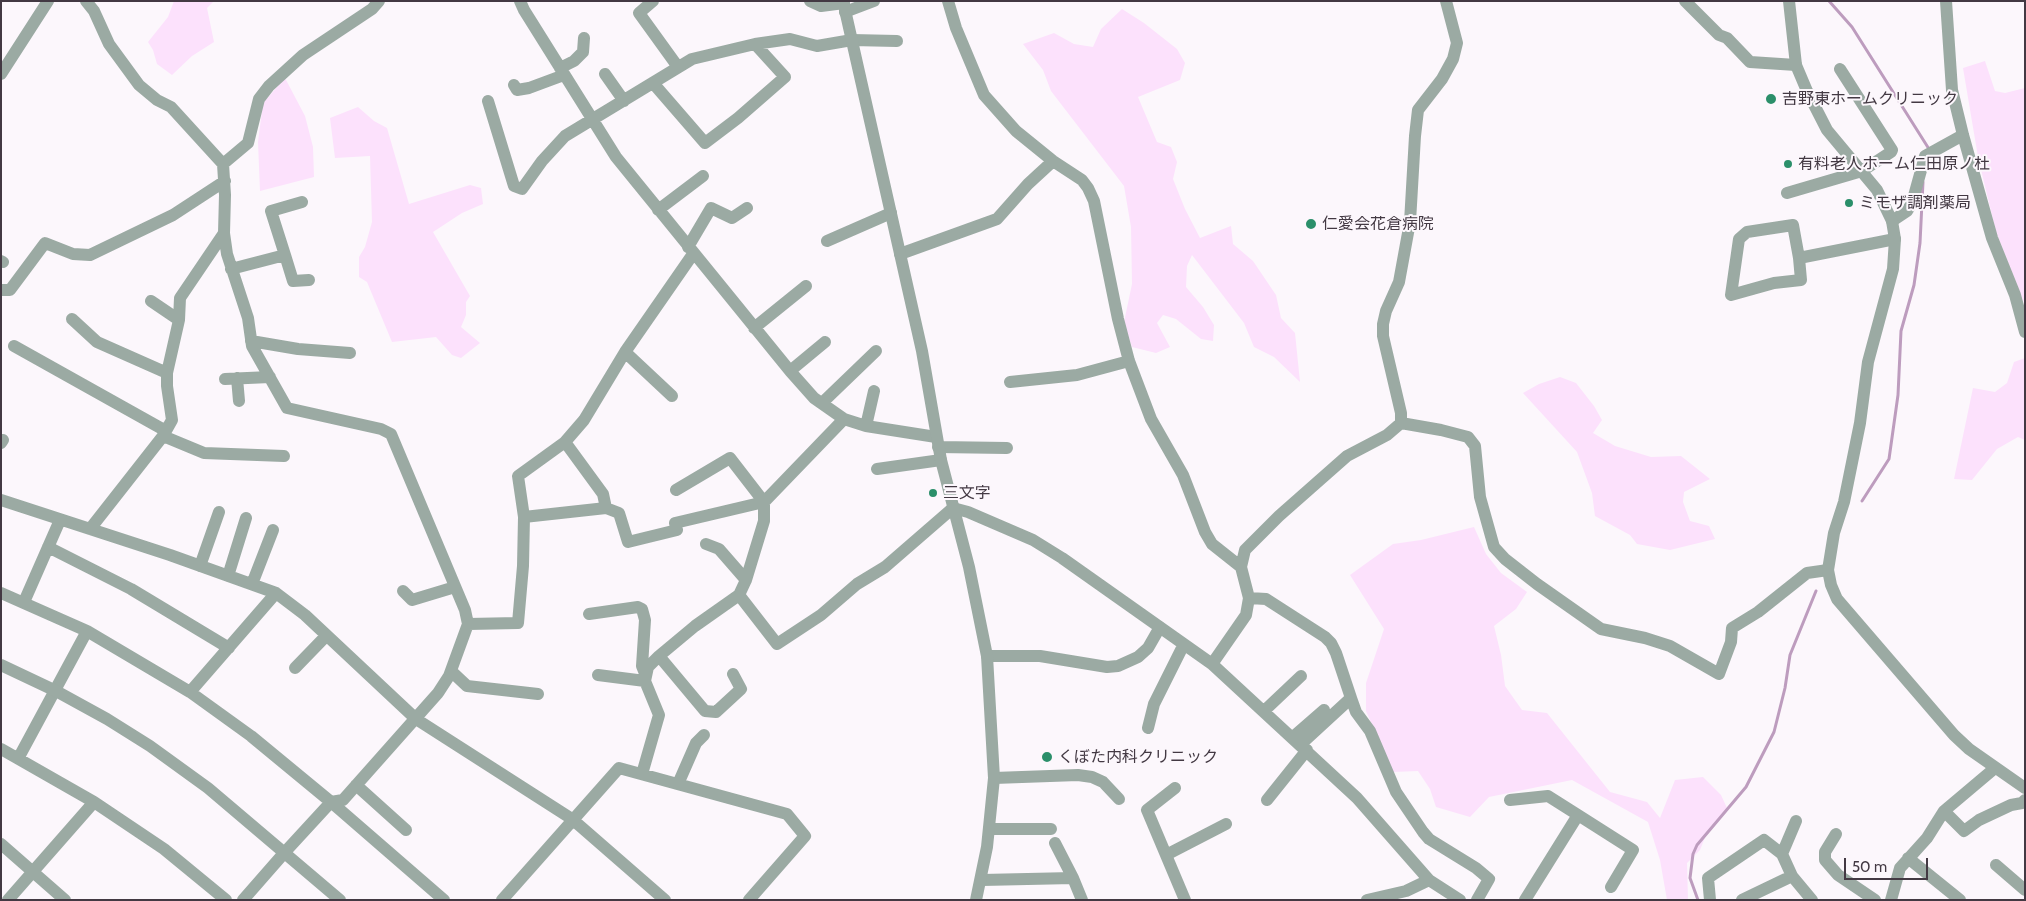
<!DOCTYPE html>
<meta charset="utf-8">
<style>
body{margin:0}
#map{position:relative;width:2026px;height:901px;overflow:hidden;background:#fcf7fc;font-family:Cabin,sans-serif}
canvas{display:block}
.frame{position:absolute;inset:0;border:2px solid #433943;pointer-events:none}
.scale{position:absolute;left:1844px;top:858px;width:84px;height:22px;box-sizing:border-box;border:2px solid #433943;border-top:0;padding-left:6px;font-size:15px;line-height:18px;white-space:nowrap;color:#433943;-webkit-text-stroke:4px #fcf7fc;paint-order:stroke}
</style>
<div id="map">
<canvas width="2026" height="901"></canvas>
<div class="frame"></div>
<div class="scale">50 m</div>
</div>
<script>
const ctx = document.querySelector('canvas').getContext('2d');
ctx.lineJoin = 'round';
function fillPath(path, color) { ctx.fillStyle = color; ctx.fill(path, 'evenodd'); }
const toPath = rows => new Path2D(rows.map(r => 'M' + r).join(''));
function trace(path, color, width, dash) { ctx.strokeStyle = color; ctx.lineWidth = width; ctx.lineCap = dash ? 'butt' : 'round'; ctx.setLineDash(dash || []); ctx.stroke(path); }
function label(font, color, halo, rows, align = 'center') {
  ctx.font = font + ' Cabin,"Noto Sans JP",sans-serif'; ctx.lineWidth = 4; ctx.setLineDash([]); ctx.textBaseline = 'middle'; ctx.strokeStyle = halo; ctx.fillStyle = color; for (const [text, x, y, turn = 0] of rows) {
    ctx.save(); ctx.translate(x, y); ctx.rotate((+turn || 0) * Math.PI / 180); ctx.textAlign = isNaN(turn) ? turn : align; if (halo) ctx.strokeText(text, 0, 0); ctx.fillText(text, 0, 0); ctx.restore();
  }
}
const green = toPath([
 [174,1,214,1,207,8,214,42,192,56,172,75,157,64,153,50,148,42,168,17],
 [1122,9,1144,23,1177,49,1185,63,1180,80,1138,97,1157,142,1171,147,1177,162,1173,179,1185,209,1200,238,1231,226,1233,244,1253,261,1276,295,1281,318,1295,333,1300,382,1274,357,1254,347,1244,323,1192,255,1187,266,1186,287,1203,307,1214,325,1213,341,1201,339,1176,319,1163,315,1157,323,1170,347,1156,353,1132,347,1124,322,1132,284,1131,227,1124,186,1051,91,1043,70,1023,44,1054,33,1074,44,1093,47,1101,29],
 [1985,61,1995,91,2005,93,2025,88,2025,305,1996,232,1978,157,1963,68],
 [285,78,305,116,313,147,314,177,260,191,258,142,263,103],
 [358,107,374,121,387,128,409,204,470,185,481,188,483,204,462,213,433,232,470,296,466,302,466,315,461,327,480,343,461,358,452,355,436,337,392,342,367,282,359,277,359,257,365,247,372,222,370,156,335,158,330,118],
 [2025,358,2025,440,2018,437,1997,449,1972,480,1954,479,1973,388,1995,392,2007,383,2014,362],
 [1560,377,1576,383,1594,406,1602,420,1593,433,1615,446,1651,457,1681,456,1710,479,1684,492,1683,502,1690,521,1709,526,1715,539,1670,550,1637,544,1630,535,1595,516,1592,493,1577,452,1523,393,1539,384],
 [1474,527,1486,554,1501,573,1527,592,1516,609,1494,626,1501,655,1505,686,1522,710,1547,713,1610,792,1647,802,1660,818,1675,780,1703,777,1721,795,1727,808,1708,830,1700,850,1687,863,1688,900,1667,900,1660,860,1648,822,1572,780,1489,797,1470,817,1436,807,1430,789,1418,771,1393,772,1366,711,1366,683,1384,629,1350,575,1393,544,1421,540]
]);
const stream = toPath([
 [1829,1,1852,27,1929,149],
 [1862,501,1889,459,1898,395,1901,331,1914,285,1920,243,1923,182],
 [1698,900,1690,878,1693,854,1697,845,1746,787,1774,732,1785,688,1790,655,1816,591]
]);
const minor = toPath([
 [86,1,94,11,109,44,139,85,157,100,171,107,223,164,225,195,224,233,227,254,248,318,252,346,287,408,381,429,391,434,465,610,468,624,449,676,438,693,343,800,331,802,285,852],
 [520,1,524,10,616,157,790,371,814,398,844,419,866,426,936,437],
 [653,1,639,13,678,67],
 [810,1,821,6,844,3],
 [948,1,956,28,984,95,1016,131,1053,161,1082,180,1088,188,1094,201,1118,319,1129,361,1151,419,1183,475,1205,532,1212,544,1241,567],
 [1685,1,1719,35,1727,38,1750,62,1796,65],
 [1946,1,1952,90,1963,135,1992,238,2015,295,2025,332],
 [845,12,874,1],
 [560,68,574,61,583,52,584,38],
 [605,74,624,101],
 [653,83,705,143,738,118,785,77,755,44],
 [514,85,517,90,529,88,564,75],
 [488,101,514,186,522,189,542,161,565,136,692,59,755,44,790,39,817,46,852,40,897,41],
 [223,164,248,143,259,99,269,86,303,55,372,9,379,1],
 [1787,193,1862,171,1891,152,1892,150,1840,69],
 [658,210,703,176],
 [1892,221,1907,211,1912,203,1925,156,1963,135],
 [827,241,891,213],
 [688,247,711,208,732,218,747,208],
 [900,254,997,219,1028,184,1053,161],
 [285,255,271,211,302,202],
 [1799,258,1793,225,1747,232,1739,239,1731,295,1774,283,1801,280,1799,258,1895,239],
 [1,261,3,262],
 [231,269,285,255,293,281,309,280],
 [1,290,10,290,45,243,73,254,90,255,173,215,225,181],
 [151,301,179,320],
 [72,319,97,342,167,373],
 [754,328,806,286],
 [251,341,298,349,350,353],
 [14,346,166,431],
 [625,352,672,396],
 [790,371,825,342],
 [237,378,239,401],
 [225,379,270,377],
 [1010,382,1077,375,1129,361],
 [822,403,876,351],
 [1401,423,1441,430,1468,437,1475,446,1480,497,1494,547,1505,559,1537,584,1601,629,1645,638,1670,646,1719,674,1731,642,1732,628,1758,612,1807,573,1828,570],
 [866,426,874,391],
 [163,436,172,420,167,386,167,373,179,320,180,298,224,233],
 [565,442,603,494,606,508,619,513,628,542,677,530,675,523,764,502,730,458,676,490],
 [1,443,3,440],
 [938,447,1007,448],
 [877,469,941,460],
 [1,500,170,555,276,593,305,615,416,719,572,819,665,900],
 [524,517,606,508],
 [90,529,163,436,204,453,284,456],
 [706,544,719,549,746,580],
 [48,547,131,589,229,648],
 [200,566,219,512],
 [228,576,246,518],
 [252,584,273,530],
 [403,591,412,600,455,587],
 [1,593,87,631,190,692,251,736,331,802,444,900],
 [739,595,777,644,821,615,857,584,885,567,953,508,968,512,1033,540,1062,558,1212,664,1357,798,1429,880,1460,900],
 [1249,598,1266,599,1325,637,1331,643,1336,653,1351,698,1301,744],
 [24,602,60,520],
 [589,614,638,607,642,609,645,620,642,666,646,676],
 [468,624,518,623,523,566,524,517,518,476,565,442,584,420,625,352,693,254],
 [659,656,705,711,716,712,741,689,733,674],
 [987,656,1040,656,1107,667,1118,666,1138,657,1148,648,1160,627],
 [1212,664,1246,615,1249,598,1241,567,1245,550,1279,516,1347,456,1387,435,1401,423,1401,413,1383,336,1383,324,1386,311,1399,282,1410,222,1415,136,1418,110,1442,79,1453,59,1457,43,1446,1],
 [295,668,326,636],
 [451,671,467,686,538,694],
 [598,675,645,681],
 [190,692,276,593],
 [1351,698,1356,712,1370,731,1396,792,1423,832,1429,839,1476,868,1489,879,1477,900],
 [1264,711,1301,676],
 [1148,728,1154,704,1184,644],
 [1293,737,1324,710],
 [1,749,94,802,164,849,226,900],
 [19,757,87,631],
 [642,774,659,715,645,681,648,667,659,656,695,626,739,595,746,580,764,521,764,502,844,419],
 [994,778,1078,775,1092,777,1103,782,1119,799],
 [678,784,696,743,704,735],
 [356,785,406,830],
 [1175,788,1147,810,1185,900],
 [1267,800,1307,750],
 [1510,800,1548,796,1578,815],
 [1944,811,1964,831,1979,820,2011,805,2022,803,2025,800],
 [989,829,1051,829],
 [1836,834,1825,852,1825,860,1838,875,1875,900],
 [1055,843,1073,878],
 [1,844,65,900],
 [1782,854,1796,821],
 [1166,855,1226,824],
 [1908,858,1960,900],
 [1996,865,2025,890],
 [982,880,1073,878,1082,900],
 [8,900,94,802],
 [502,900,619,768,787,814,805,836,749,900],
 [1367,900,1406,891,1429,880],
 [1525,900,1578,815,1633,850,1611,887],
 [1710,900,1708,878,1764,840,1782,854,1792,876,1812,900],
 [1742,900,1792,876],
 [1891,900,1900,868,1927,838,1944,811,1995,768]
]);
const tertiary = toPath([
 [843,1,922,351,941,460,969,567,987,656,994,778,987,847,976,900],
 [1789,1,1796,65,1807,91,1827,130,1877,190,1892,221,1895,239,1893,269,1868,362,1860,423,1844,502,1834,533,1828,570,1831,585,1837,599,1849,613,1954,735,1969,749,2025,788],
 [1,74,48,1],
 [1,665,56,691,107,719,150,746,208,788,340,900],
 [243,900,285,852]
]);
const markers = [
 [1771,99,6,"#2b8f6a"],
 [1788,164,5,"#2b8f6a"],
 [1849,203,5,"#2b8f6a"],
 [1311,224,6,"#2b8f6a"],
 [933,493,5,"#2b8f6a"],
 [1047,757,6,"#2b8f6a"]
];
const poiNames = [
 ["吉野東ホームクリニック",1782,99],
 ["有料老人ホーム仁田原ノ杜",1798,164],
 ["ミモザ調剤薬局",1859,203],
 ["仁愛会花倉病院",1322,224],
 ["三文字",943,493],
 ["くぼた内科クリニック",1058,757]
];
fillPath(green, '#fce1fc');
trace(stream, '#bd9cbe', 3);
trace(minor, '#9baaa3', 12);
trace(tertiary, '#9baaa3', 12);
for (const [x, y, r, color] of markers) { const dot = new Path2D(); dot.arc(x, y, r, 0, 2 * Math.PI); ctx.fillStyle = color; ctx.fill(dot); trace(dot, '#fcf7fc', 2); }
label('16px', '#433943', '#fcf7fc', poiNames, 'left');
</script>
